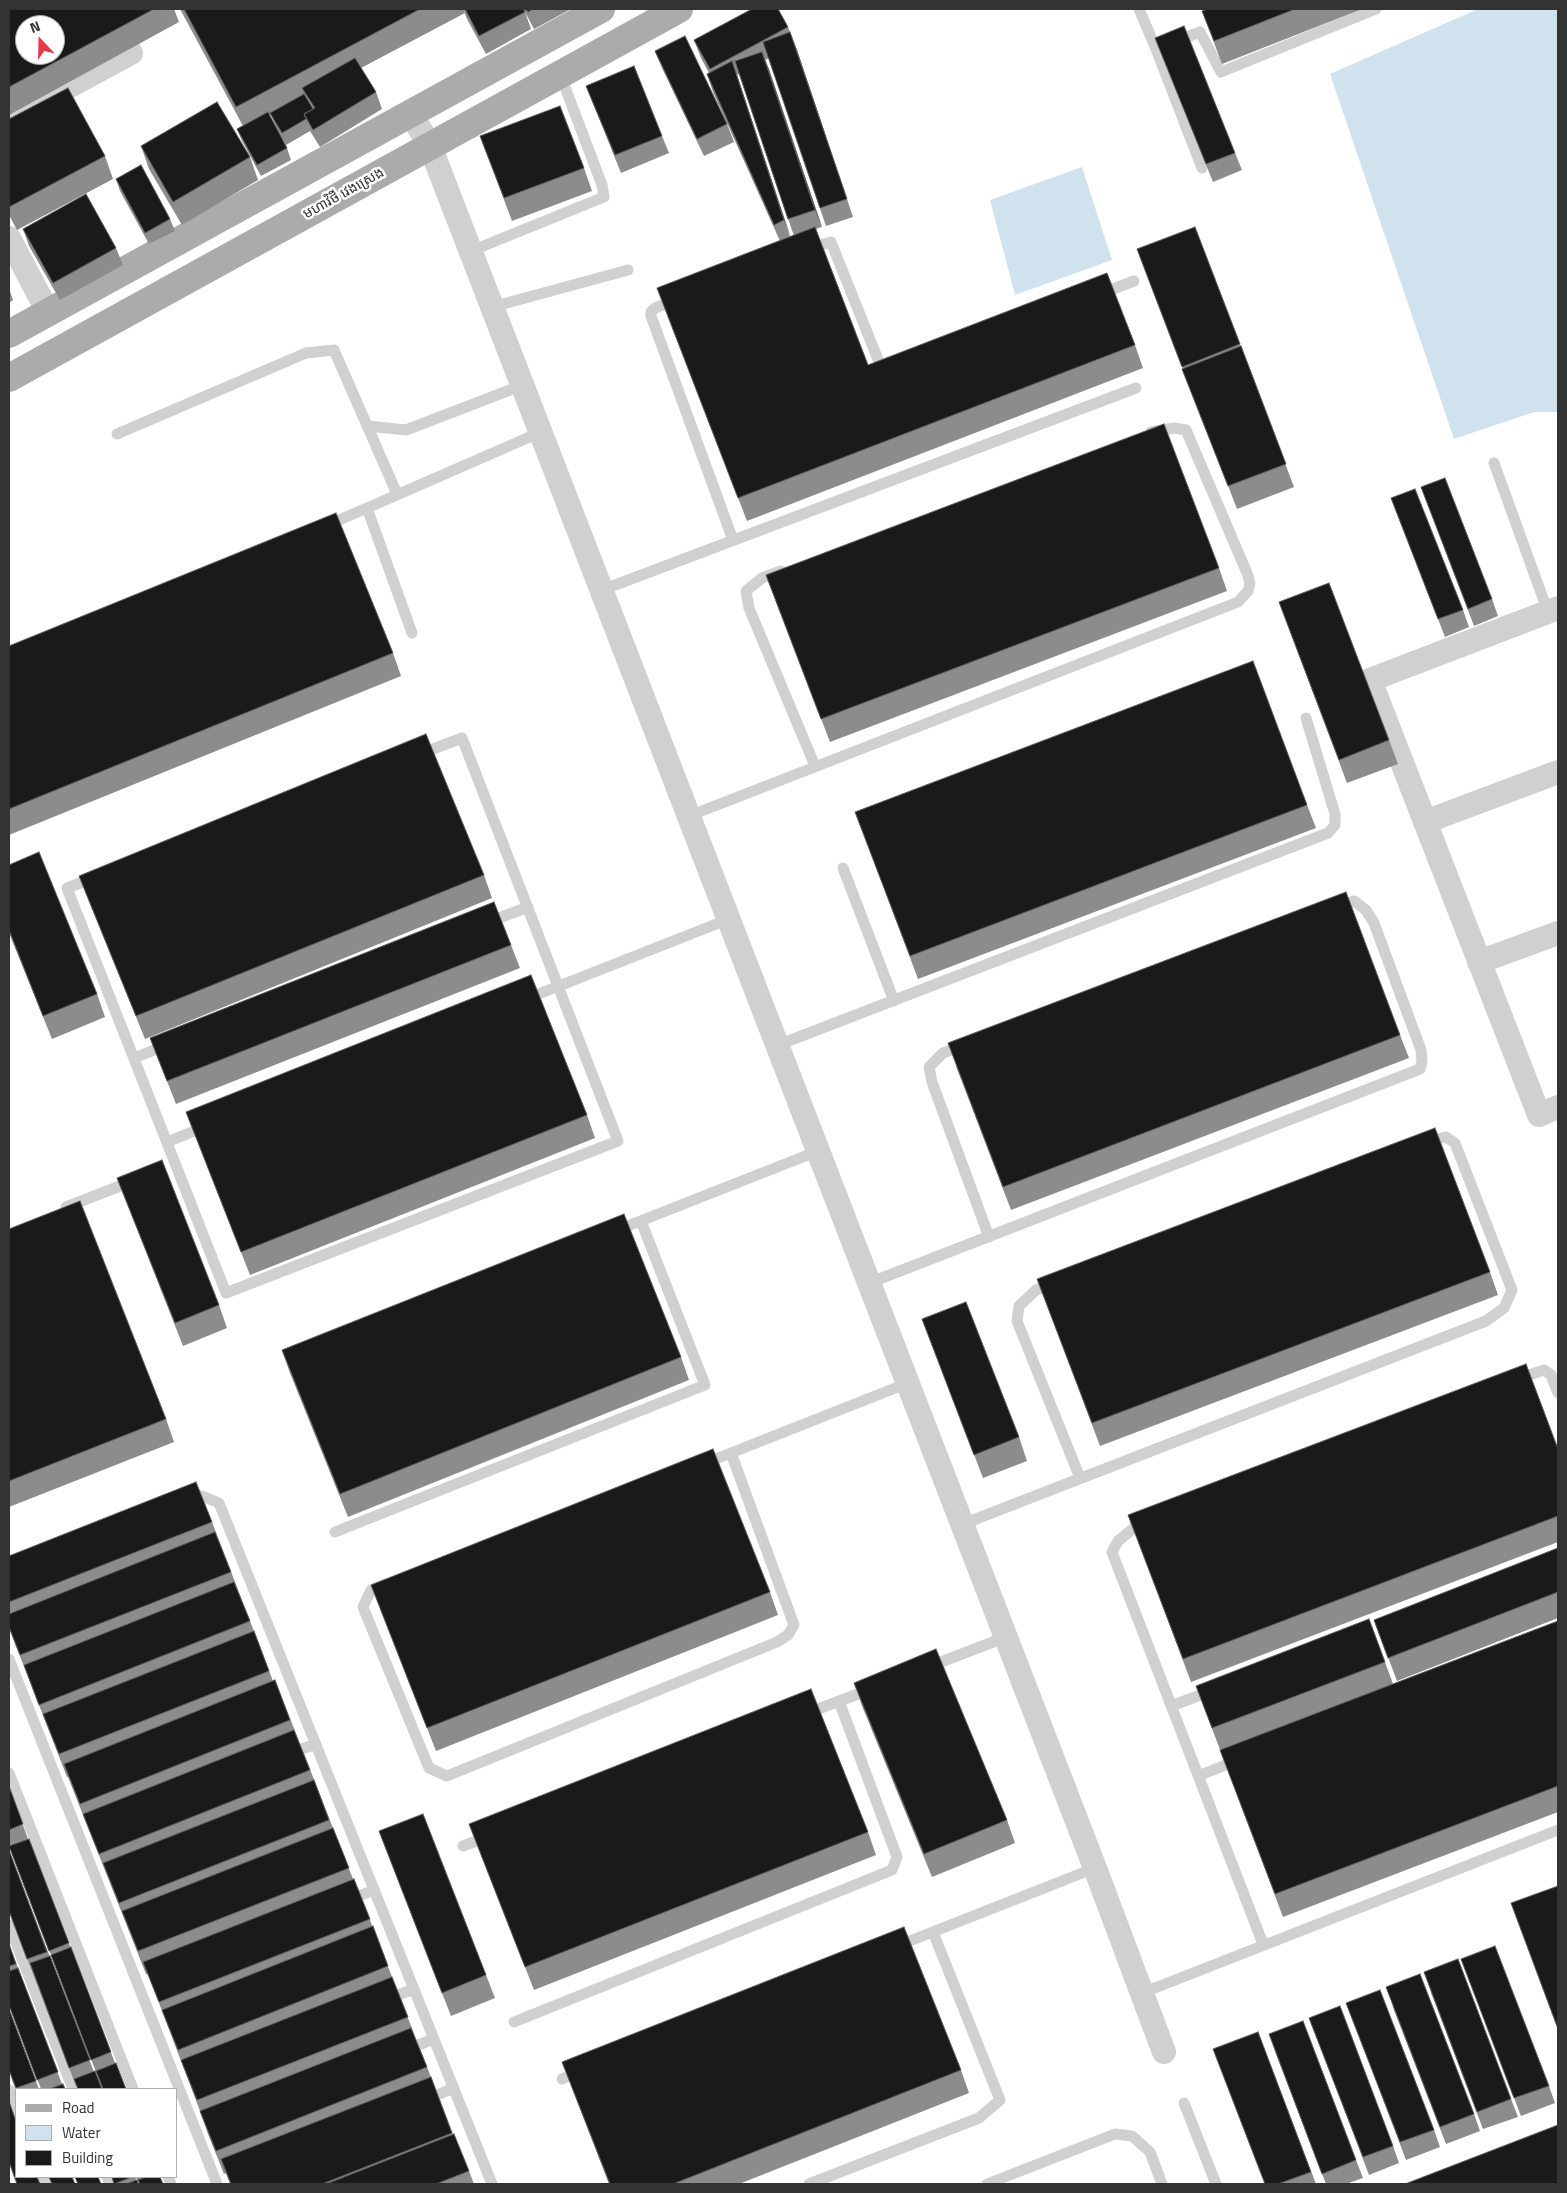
<!DOCTYPE html>
<meta charset="utf-8">
<style>
body{margin:0}
#map{position:relative;width:1567px;height:2193px;overflow:hidden;background:#fff;font-family:"Titillium Web",sans-serif}
canvas{display:block}
.frame{position:absolute;inset:0;border:10px solid #333;pointer-events:none}
.legend{position:absolute;left:15px;top:2088px;width:162px;height:90px;box-sizing:border-box;background:#fff;border:1px solid #adadad;margin:0;padding:6px 9px;list-style:none;font-size:15px;color:#333}
.legend li{display:flex;align-items:center;gap:10px;height:25px}
.legend b{width:25px;border:1px solid #adadad}
.north{position:absolute;left:15px;top:15px;width:50px;height:50px;box-sizing:border-box;background:#fff;border:1px solid #adadad;border-radius:50%;rotate:339deg;font-size:14px;font-weight:700;line-height:20px;text-align:center;color:#333}
.north::after{content:'';display:block;margin:auto;width:18px;height:22px;background:#e63946;clip-path:polygon(50% 0,100% 100%,50% 72%,0 100%)}
</style>
<div id="map">
<canvas width="1567" height="2193"></canvas>
<div class="frame"></div>
<ul class="legend">
<li><b style="height:6px;background:#ababab"></b>Road</li>
<li><b style="height:14px;background:#cfe2ee"></b>Water</li>
<li><b style="height:14px;background:#1a1a1a"></b>Building</li>
</ul>
<div class="north">N</div>
</div>
<script>
const ctx = document.querySelector('canvas').getContext('2d');
ctx.lineJoin = 'round';
function fillPath(path, color) { ctx.fillStyle = color; ctx.fill(path, 'evenodd'); }
const toPath = rows => new Path2D(rows.map(r => 'M' + r).join(''));
function trace(path, color, width, dash) { ctx.strokeStyle = color; ctx.lineWidth = width; ctx.lineCap = dash ? 'butt' : 'round'; ctx.setLineDash(dash || []); ctx.stroke(path); }
function label(font, color, halo, rows, align = 'center') {
  ctx.font = font + ' "Titillium Web","Noto Sans Khmer",sans-serif'; ctx.lineWidth = 5; ctx.setLineDash([]); ctx.textBaseline = 'middle'; ctx.strokeStyle = halo; ctx.fillStyle = color; for (const [text, x, y, turn = 0] of rows) {
    ctx.save(); ctx.translate(x, y); ctx.rotate((+turn || 0) * Math.PI / 180); ctx.textAlign = isNaN(turn) ? turn : align; if (halo) ctx.strokeText(text, 0, 0); ctx.fillText(text, 0, 0); ctx.restore();
  }
}
const water = toPath([
 [1478,9,1558,9,1558,412,1534,412,1454,439,1330,74],
 [1082,167,1112,260,1015,295,990,200]
]);
const service = toPath([
 [1139,9,1156,49,1200,32,1221,72,1376,9],
 [1156,49,1202,168],
 [808,249,831,242,883,372,885,372],
 [471,251,604,197,602,185,560,74],
 [1100,294,1134,281],
 [676,300,655,308,651,312,651,316,733,540],
 [492,307,628,270],
 [367,426,406,430,523,385],
 [117,434,306,353,334,350,397,494],
 [1494,463,1548,612],
 [325,526,367,508],
 [781,571,762,578,746,591,749,608,815,766],
 [602,590,1136,388],
 [412,633,367,508,541,432],
 [462,738,618,1141,226,1293,67,888,462,738],
 [689,816,1238,602,1248,591,1250,583,1247,573,1186,430,1174,428,1151,432],
 [843,868,894,1001],
 [486,923,528,907],
 [526,999,729,919],
 [778,1045,1328,833,1335,825,1335,814,1306,718],
 [964,1045,943,1053,929,1067,932,1082,989,1237],
 [134,1058,167,1045],
 [167,1142,207,1126],
 [66,1207,133,1181],
 [615,1231,818,1151],
 [869,1283,1420,1069,1422,1062,1421,1050,1374,923,1366,910,1354,901,1335,908],
 [1055,1283,1036,1290,1019,1306,1017,1321,1080,1478],
 [1517,1379,1544,1370,1551,1375,1558,1393],
 [703,1464,908,1383],
 [188,1501,202,1496,219,1503,492,2184],
 [1145,1523,1135,1527,1118,1541,1112,1552,1263,1944],
 [963,1524,1486,1321,1504,1308,1512,1290,1455,1143,1446,1137,1425,1142],
 [335,1532,705,1385,641,1221],
 [386,1584,371,1590,363,1607,429,1768,447,1776,777,1642,788,1635,794,1625,731,1453],
 [9,1659,217,2184],
 [928,1667,1006,1637],
 [1171,1706,1214,1690],
 [805,1714,871,1689],
 [288,1754,316,1744],
 [9,1773,133,2089],
 [1198,1776,1238,1760],
 [463,1846,489,1836],
 [346,1901,374,1890],
 [9,1925,73,2089],
 [897,1946,1095,1868],
 [1142,1993,1558,1830],
 [385,2000,414,1989],
 [514,2022,892,1870,897,1857,839,1701],
 [405,2050,434,2039],
 [562,2079,580,2071],
 [9,2090,16,2109],
 [425,2100,454,2088],
 [1184,2103,1216,2184],
 [43,2177,46,2184],
 [107,2177,110,2184],
 [168,2177,171,2184],
 [809,2184,979,2118,1000,2100,933,1932],
 [987,2184,1115,2134,1132,2136,1150,2152,1162,2184]
]);
const minor = toPath([
 [411,114,430,146,1095,1868,1164,2052],
 [9,119,131,53],
 [9,238,48,312],
 [1558,608,1370,680,1539,1115,1558,1107],
 [1425,822,1558,772],
 [1479,962,1558,933]
]);
const primary = toPath([
 [9,334,601,9],
 [9,378,679,9]
]);
const wall = toPath([
 [9,9,174,9,179,22,9,115],
 [180,9,463,9,465,13,361,68,376,92,382,109,320,147,310,131,286,145,275,125,271,115,270,116,287,148,291,160,261,176,242,141,237,129,243,126],
 [463,9,571,9,534,29,525,12,531,29,486,54,467,19],
 [1208,9,1362,9,1222,64,1202,11],
 [788,27,797,50,853,217,826,226,769,58,765,60,822,227,816,229,868,365,1135,345,1143,368,747,521,657,288,780,241,713,92,707,74,709,73,701,58,694,40],
 [739,74,794,236,790,237,737,75],
 [1155,38,1235,153,1242,170,1213,182],
 [655,51,727,124,734,142,704,156,662,68],
 [586,86,662,136,669,153,621,173],
 [9,119,105,156,113,179,17,230,9,215],
 [480,136,584,168,592,191,512,221],
 [141,146,250,157,258,180,182,225,149,169],
 [116,179,170,219,175,231,149,244,120,191],
 [23,229,116,248,123,265,60,300,29,246],
 [1137,249,1240,344,1294,487,1237,509],
 [9,288,13,300,9,303],
 [1421,487,1492,599,1498,616,1474,626],
 [1391,498,1463,610,1469,627,1445,637],
 [1219,568,1227,591,830,742,766,575],
 [1279,602,1389,740,1398,764,1347,783],
 [9,646,393,653,401,676,9,835],
 [1307,805,1316,828,918,979,864,835],
 [9,865,97,994,105,1017,52,1039,9,933],
 [484,875,492,898,145,1039,88,899,79,876],
 [511,945,520,968,176,1104,150,1038],
 [1400,1035,1409,1058,1011,1210,956,1066],
 [186,1112,587,1115,595,1138,250,1275],
 [117,1178,219,1305,227,1328,183,1346],
 [9,1229,166,1419,174,1442,9,1507],
 [1490,1272,1498,1295,1100,1446,1046,1302],
 [922,1319,1019,1437,1027,1461,983,1478],
 [282,1350,681,1357,689,1380,348,1517,290,1373],
 [1558,1449,1558,1542,1191,1682,1137,1538],
 [212,1522,273,1681,275,1680,353,1879,354,1879,453,2134,469,2171,474,2184,230,2184,226,2173,224,2174,208,2134,200,2111,148,1974,146,1974,68,1777,67,1777,9,1628,9,1556],
 [1558,1548,1558,1618,1397,1681,1374,1620],
 [371,1585,770,1592,778,1615,436,1751],
 [1558,1621,1558,1812,1283,1917,1196,1686,1385,1662,1393,1684],
 [854,1683,1007,1820,1015,1843,932,1877,862,1706],
 [9,1786,28,1839,29,1839,115,2063,98,2077,9,1846],
 [469,1824,868,1832,876,1855,534,1990],
 [379,1831,486,1975,495,1998,451,2016],
 [9,1850,94,2072,76,2086,9,1911],
 [9,1944,62,2084,65,2089,41,2089,9,2006],
 [1461,1959,1549,2086,1555,2103,1521,2116],
 [1430,1990,1511,2099,1518,2117,1483,2129],
 [1392,2005,1474,2114,1480,2131,1446,2144],
 [9,2009,39,2089,16,2089,16,2091,9,2071],
 [1353,2020,1434,2130,1440,2147,1406,2160],
 [1258,2032,1316,2184,1264,2184],
 [1316,2035,1393,2146,1399,2163,1369,2175],
 [1275,2051,1356,2160,1363,2178,1346,2184,1326,2184],
 [562,2062,961,2070,969,2093,739,2184,609,2184],
 [111,2177,135,2177,138,2184,114,2184],
 [136,2177,160,2177,163,2184,139,2184]
]);
const shadedWall = toPath([
 [790,32,797,50,853,217,847,199],
 [762,52,769,69,822,227,815,210],
 [732,61,738,78,791,238,784,220]
]);
const building = toPath([
 [9,9,154,9,9,87,9,9],
 [25,25,55,25,55,55,25,55,25,25],
 [184,9,420,9,236,107,184,9],
 [465,9,523,9,525,12,479,36,465,9],
 [526,9,533,9,528,12,526,9],
 [752,9,778,9,788,27,710,69,694,40,752,9],
 [1208,9,1295,9,1214,41,1202,11,1208,9],
 [1184,26,1235,153,1206,164,1155,38,1184,26],
 [790,32,847,199,820,208,763,42,790,32],
 [685,36,727,124,697,139,655,51,685,36],
 [762,52,815,210,788,219,735,61,762,52],
 [355,58,376,92,313,130,304,114,315,108,302,88,355,58],
 [732,61,784,220,774,225,707,74,732,61],
 [634,66,662,136,615,155,586,86,634,66],
 [68,88,105,156,9,207,9,119,68,88],
 [304,94,313,109,304,114,306,119,282,133,270,113,304,94],
 [217,102,250,157,173,202,141,146,217,102],
 [560,106,584,168,504,198,480,136,560,106],
 [268,112,287,148,257,165,237,129,268,112],
 [141,165,170,219,145,233,116,179,141,165],
 [86,194,116,248,53,283,23,229,86,194],
 [815,227,868,365,1107,273,1135,345,738,498,657,288,815,227],
 [1195,227,1240,344,1182,367,1137,249,1195,227],
 [1241,346,1286,464,1228,486,1182,369,1241,346],
 [1164,424,1219,568,821,719,766,575,1164,424],
 [1445,478,1492,599,1468,609,1421,487,1445,478],
 [1415,489,1463,610,1438,619,1391,498,1415,489],
 [336,513,393,653,9,809,9,646,336,513],
 [1329,583,1389,740,1339,760,1279,602,1329,583],
 [1253,661,1307,805,910,956,855,812,1253,661],
 [426,734,484,875,136,1016,79,876,426,734],
 [39,852,97,994,43,1016,9,930,9,865,39,852],
 [1346,892,1400,1035,1003,1187,948,1043,1346,892],
 [494,902,511,945,167,1081,150,1038,494,902],
 [531,975,587,1115,241,1252,186,1112,531,975],
 [1435,1128,1490,1272,1092,1423,1037,1279,1435,1128],
 [162,1160,219,1305,175,1323,117,1178,162,1160],
 [80,1201,166,1419,9,1481,9,1229,80,1201],
 [624,1214,681,1357,340,1494,282,1350,624,1214],
 [966,1302,1019,1437,974,1455,922,1319,966,1302],
 [1526,1364,1558,1449,1558,1516,1183,1659,1128,1515,1526,1364],
 [713,1449,770,1592,427,1728,371,1585,713,1449],
 [196,1482,212,1522,9,1602,9,1556,196,1482],
 [215,1532,231,1572,20,1655,9,1627,9,1614,215,1532],
 [1558,1548,1558,1592,1388,1658,1374,1620,1558,1548],
 [234,1582,250,1621,39,1705,24,1665,234,1582],
 [1369,1619,1385,1662,1212,1728,1196,1686,1369,1619],
 [1558,1621,1558,1786,1275,1894,1220,1750,1558,1621],
 [254,1631,269,1671,59,1754,43,1714,254,1631],
 [936,1649,1007,1820,924,1854,854,1683,936,1649],
 [275,1680,290,1720,80,1804,64,1764,275,1680],
 [811,1689,868,1832,525,1967,469,1824,811,1689],
 [294,1730,310,1770,99,1854,83,1814,294,1730],
 [314,1780,329,1820,119,1903,103,1863,314,1780],
 [9,1786,23,1824,9,1830,9,1786],
 [423,1814,486,1975,442,1993,379,1831,423,1814],
 [333,1828,349,1868,138,1951,122,1911,333,1828],
 [29,1839,69,1943,49,1951,9,1846,29,1839],
 [9,1850,47,1952,27,1959,9,1911,9,1850],
 [354,1879,370,1919,159,2002,143,1962,354,1879],
 [1558,1886,1558,2029,1511,1903,1558,1886],
 [373,1926,388,1966,178,2050,162,2010,373,1926],
 [904,1927,961,2070,673,2184,610,2184,562,2062,904,1927],
 [9,1944,16,1964,9,1966,9,1944],
 [1495,1946,1549,2086,1514,2098,1461,1959,1495,1946],
 [71,1947,111,2052,91,2060,51,1955,71,1947],
 [50,1956,90,2060,69,2068,30,1963,50,1956],
 [1458,1959,1511,2099,1477,2112,1424,1972,1458,1959],
 [18,1968,58,2072,37,2080,9,2005,9,1971,18,1968],
 [1420,1974,1474,2114,1440,2127,1386,1987,1420,1974],
 [392,1977,408,2017,197,2100,181,2060,392,1977],
 [1380,1990,1434,2130,1400,2142,1346,2003,1380,1990],
 [1340,2006,1393,2146,1363,2157,1309,2018,1340,2006],
 [9,2009,36,2081,16,2088,9,2070,9,2009],
 [1303,2021,1356,2160,1322,2174,1269,2034,1303,2021],
 [411,2028,427,2067,216,2151,200,2111,411,2028],
 [1258,2032,1311,2172,1278,2184,1265,2184,1213,2049,1258,2032],
 [116,2063,126,2089,103,2089,96,2071,116,2063],
 [95,2071,102,2089,78,2089,74,2079,95,2071],
 [431,2077,452,2133,322,2184,231,2184,221,2159,431,2077],
 [63,2084,65,2089,49,2089,63,2084],
 [10,2104,16,2121,16,2177,37,2177,40,2184,17,2184,9,2162,9,2105,10,2104],
 [1558,2125,1558,2184,1405,2184,1558,2125],
 [454,2134,469,2171,436,2184,326,2184,454,2134],
 [49,2177,72,2177,75,2184,52,2184,49,2177],
 [75,2177,98,2177,101,2184,78,2184,75,2177],
 [112,2177,132,2177,114,2184,112,2177],
 [146,2177,160,2177,163,2184,140,2184,138,2180,146,2177],
 [137,2180,138,2184,126,2184,137,2180]
]);
const streetNames = [
 ["មហាវិថី វេងស្រេង",344,194,-29]
];
fillPath(water, '#cfe2ee');
trace(service, '#d0d0d0', 11);
trace(minor, '#d0d0d0', 24);
trace(primary, '#ababab', 28);
fillPath(wall, '#8c8c8c');
fillPath(shadedWall, '#5f5f5f');
fillPath(building, '#1a1a1a');
trace(building, '#5f5f5f', 1);
label('14px', '#333', '#fff', streetNames);
</script>
